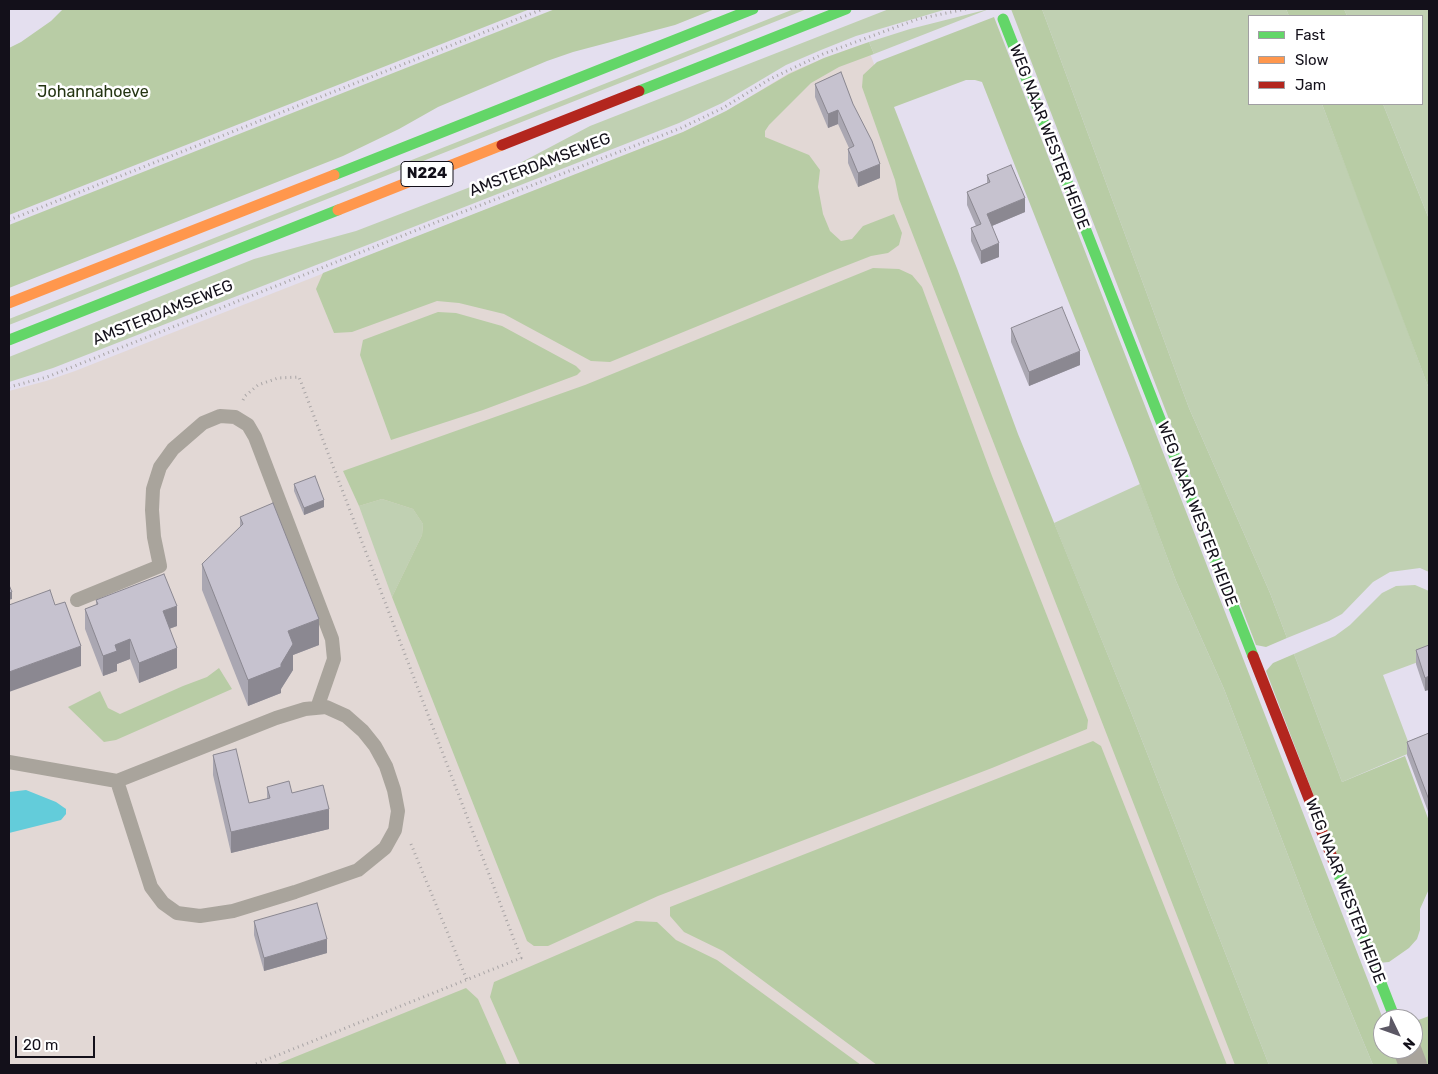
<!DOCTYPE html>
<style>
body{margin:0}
#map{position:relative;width:1438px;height:1074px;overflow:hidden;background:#e4dfef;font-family:Rubik,sans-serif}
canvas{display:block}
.frame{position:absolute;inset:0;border:10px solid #13101a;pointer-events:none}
.legend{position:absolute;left:1248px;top:15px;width:175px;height:90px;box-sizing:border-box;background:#fff;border:1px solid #a19fa3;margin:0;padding:6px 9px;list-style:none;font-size:15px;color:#13101a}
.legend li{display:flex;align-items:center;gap:10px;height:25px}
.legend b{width:25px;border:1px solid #a19fa3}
.north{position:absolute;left:1373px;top:1009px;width:50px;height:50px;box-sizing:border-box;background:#fff;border:1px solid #a19fa3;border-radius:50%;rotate:132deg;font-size:14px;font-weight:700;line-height:20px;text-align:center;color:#13101a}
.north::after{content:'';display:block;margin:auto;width:18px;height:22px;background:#5c5865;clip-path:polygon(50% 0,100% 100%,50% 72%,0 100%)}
.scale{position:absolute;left:15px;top:1036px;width:80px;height:22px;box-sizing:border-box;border:2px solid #13101a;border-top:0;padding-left:6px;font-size:15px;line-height:18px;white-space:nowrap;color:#13101a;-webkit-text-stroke:4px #fff;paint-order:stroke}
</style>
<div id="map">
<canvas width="1438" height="1074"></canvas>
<div class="frame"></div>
<ul class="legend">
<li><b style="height:6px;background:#63d668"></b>Fast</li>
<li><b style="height:6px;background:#ff974d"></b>Slow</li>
<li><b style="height:6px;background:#b3261e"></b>Jam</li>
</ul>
<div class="north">N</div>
<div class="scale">20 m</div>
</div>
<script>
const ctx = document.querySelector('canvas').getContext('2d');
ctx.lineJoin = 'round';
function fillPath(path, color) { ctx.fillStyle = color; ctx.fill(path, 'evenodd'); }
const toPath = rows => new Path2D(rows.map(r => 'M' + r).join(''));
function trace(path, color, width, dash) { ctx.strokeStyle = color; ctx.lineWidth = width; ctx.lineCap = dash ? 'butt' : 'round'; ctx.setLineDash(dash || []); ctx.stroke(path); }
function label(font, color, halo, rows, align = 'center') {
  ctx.font = font + ' Rubik,sans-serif'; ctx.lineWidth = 5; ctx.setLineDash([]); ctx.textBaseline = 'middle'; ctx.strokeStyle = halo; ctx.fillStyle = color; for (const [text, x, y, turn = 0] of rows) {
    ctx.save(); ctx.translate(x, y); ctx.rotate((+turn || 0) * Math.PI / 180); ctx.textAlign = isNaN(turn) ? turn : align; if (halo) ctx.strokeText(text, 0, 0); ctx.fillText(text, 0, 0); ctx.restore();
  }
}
const industrial = toPath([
 [866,43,1260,1065,9,1065,9,391,46,381,75,371,683,132,725,112,789,73,824,58]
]);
const green = toPath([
 [794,9,807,9,9,325,9,319],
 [889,9,947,9,856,36,821,50,786,65,722,103,679,123,53,368,9,382,9,357,254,259,356,231,486,181,590,126],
 [989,9,874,54,869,42,910,29],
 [1042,9,1286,9,1289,16,1249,16,1249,104,1322,104,1380,256,1429,389,1429,572,1420,568,1390,572,1373,582,1342,614,1329,621,1287,638,1270,593,1189,408],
 [1344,9,1429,9,1429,219,1383,104,1422,104,1422,16,1347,16],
 [1140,484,1176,581,1224,689,1314,923,1373,1065,1269,1065,1129,707,1054,523],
 [382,499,413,509,423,524,422,535,392,597,359,506],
 [1415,585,1429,591,1429,658,1383,675,1412,752,1342,782,1294,654,1335,636,1350,625,1382,593,1396,586]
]);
const forest = toPath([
 [63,9,530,9,9,215,9,48,21,42,51,21],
 [555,9,715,9,675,25,573,52,547,61,438,107,399,129,343,156,9,288,9,225],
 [1011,9,1042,9,1189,408,1270,593,1287,638,1266,647,1256,645],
 [1286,9,1344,9,1347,16,1289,16],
 [994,17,1383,1019,1383,1049,1400,1049,1406,1065,1373,1065,1314,923,1224,689,1176,581,1130,458,982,82,975,80,966,80,894,107,958,271,1018,434,1129,707,1269,1065,1235,1065,899,199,895,180,862,87,863,75,877,62],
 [869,42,874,54,839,67,811,83,769,125,765,131,765,137,809,155,820,170,818,187,823,214,830,231,841,241,852,239,863,226,894,214,902,233,899,245,888,253,871,256,830,272,610,362,591,361,504,314,459,303,437,301,352,332,334,333,316,289,323,273,683,132,726,111,789,74,824,58],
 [1322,104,1383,104,1429,219,1429,389],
 [873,268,899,269,912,275,922,287,992,476,1088,720,1087,729,992,768,658,896,548,946,534,946,527,941,392,597,422,535,423,524,413,509,382,499,359,506,343,471,585,385],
 [438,312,456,313,502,326,576,366,581,371,577,375,483,410,391,440,360,355,363,340],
 [1294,654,1342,782,1405,756,1429,821,1429,889,1420,909,1420,930,1417,939,1409,948,1389,962,1378,963,1266,671,1273,663],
 [219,668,232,689,116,740,104,742,68,707,100,691,108,708,120,714,183,686,207,677],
 [1093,741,1101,746,1227,1065,877,1065,723,951,684,932,670,916,670,907],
 [636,921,657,922,676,940,717,960,861,1065,520,1065,490,997,494,982],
 [466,988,478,999,507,1065,275,1065],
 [1429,1016,1429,1065,1419,1065,1413,1049,1413,1022]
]);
const water = toPath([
 [26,790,56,802,66,809,66,814,61,820,9,833,9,792]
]);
const path = toPath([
 [9,220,543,9],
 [9,387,47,377,447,218,681,128,723,108,770,79,823,54,918,19,966,9],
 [243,400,245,396,258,385,278,378,299,377,521,958,253,1065],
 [411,844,467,980]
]);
const lane = toPath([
 [77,600,160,566,154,537,152,510,153,489,160,467,173,449,203,423,220,416,235,417,248,425,255,437,332,639,334,659,317,708],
 [9,762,117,781,276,718,305,709,326,707,346,716,363,731,375,746,386,766,394,790,398,811,395,830,385,848,358,870,295,892,233,911,200,916,177,913,163,903,151,887,117,781]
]);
const street = toPath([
 [1407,1049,1413,1065]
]);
const fast = toPath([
 [1003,19,1253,656],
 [639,91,846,9],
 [334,175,753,9],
 [9,340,338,210],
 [1335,865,1395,1019]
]);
const slow = toPath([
 [338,210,502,145],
 [9,303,334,175]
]);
const jam = toPath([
 [502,145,639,91],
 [1253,656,1335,865]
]);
const wall = toPath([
 [841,72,880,178,858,187,848,163,848,149,849,148,838,124,828,128,815,97,815,84],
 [987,175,1025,212,992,226,999,257,981,264,971,241,971,228,976,226,967,205,967,192,987,183],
 [1011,328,1080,365,1029,386,1011,342],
 [294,484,324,507,304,515,294,491],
 [240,517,319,645,293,655,293,670,281,689,281,693,248,706,202,590,202,564,240,527],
 [96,600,177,626,169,629,177,668,139,683,130,659,117,664,117,671,103,676,85,629,85,609,96,605],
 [1429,645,1425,691,1416,664,1416,650],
 [1429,733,1429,814,1407,755,1407,742],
 [213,755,249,803,267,799,267,787,292,793,329,829,231,853,213,775],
 [254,921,327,953,264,971,254,935]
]);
const shadedWall = toPath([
 [838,110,838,124,828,128,828,114],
 [880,164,880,178,858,187,858,173],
 [1025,198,1025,212,987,228,987,214],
 [999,243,999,257,981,264,981,251],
 [1080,351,1080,365,1029,386,1029,372],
 [324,500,324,507,304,515,304,508],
 [12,592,12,599,9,600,9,593],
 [177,606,177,626,163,631,163,611],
 [319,619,319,645,293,655,293,670,281,689,281,693,248,706,248,680,281,664,288,631],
 [130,639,130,659,117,664,117,671,103,676,103,656,115,645],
 [81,646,81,666,9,692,9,672],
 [177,648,177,668,139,683,139,663],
 [1429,676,1429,690,1425,691,1425,678],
 [329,809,329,829,231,853,231,832],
 [327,939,327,953,264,971,264,958]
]);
const building = toPath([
 [841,72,853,104,872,141,880,164,858,173,848,149,854,146,838,110,828,114,815,84,841,72],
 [1011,165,1025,198,987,214,999,243,981,251,971,228,981,224,967,192,990,182,987,175,1011,165],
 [1062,307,1080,351,1029,372,1011,328,1062,307],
 [315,476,324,500,304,508,294,484,315,476],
 [273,503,319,619,288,631,293,644,281,664,281,667,248,680,202,564,243,524,240,517,273,503],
 [164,574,177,606,163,611,177,648,139,663,130,639,115,645,117,651,103,656,85,609,98,604,96,600,164,574],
 [9,585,12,592,9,593,9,585],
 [50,590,55,605,65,602,81,646,9,672,9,605,50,590],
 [1429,645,1429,676,1425,678,1416,650,1429,645],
 [1429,733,1429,800,1407,742,1429,733],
 [236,749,249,803,270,798,267,787,289,781,292,793,323,785,329,809,231,832,213,755,236,749],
 [317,903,327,939,264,958,254,921,317,903]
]);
const shields = [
 [427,174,52]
];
const shieldNames = [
 ["N224",427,174]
];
const parkNames = [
 ["Johannahoeve",93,92]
];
const streetNames = [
 ["WEG NAAR WESTER HEIDE",1049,137,69],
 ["AMSTERDAMSEWEG",540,165,-21],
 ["AMSTERDAMSEWEG",163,313,-22],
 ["WEG NAAR WESTER HEIDE",1197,514,69],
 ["WEG NAAR WESTER HEIDE",1345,891,69]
];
fillPath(industrial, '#e2d8d5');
fillPath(green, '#c0d0b2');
fillPath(forest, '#b8cca5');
fillPath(water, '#63ccda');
trace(path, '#a8a4a5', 3, [1, 4]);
trace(lane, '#a9a49c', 14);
trace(street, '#a9a49c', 28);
trace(fast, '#63d668', 11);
trace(slow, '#ff974d', 11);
trace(jam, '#b3261e', 11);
fillPath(wall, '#aaa7b2');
fillPath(shadedWall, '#8b8891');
fillPath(building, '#c6c2cf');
trace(building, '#8b8891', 1);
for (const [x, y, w] of shields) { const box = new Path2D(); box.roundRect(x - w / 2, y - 12.5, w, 25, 4); ctx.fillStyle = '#fff'; ctx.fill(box); trace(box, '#13101a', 1); }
label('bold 15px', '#13101a', null, shieldNames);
label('16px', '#243512', '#fff', parkNames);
label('16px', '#13101a', '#fff', streetNames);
</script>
